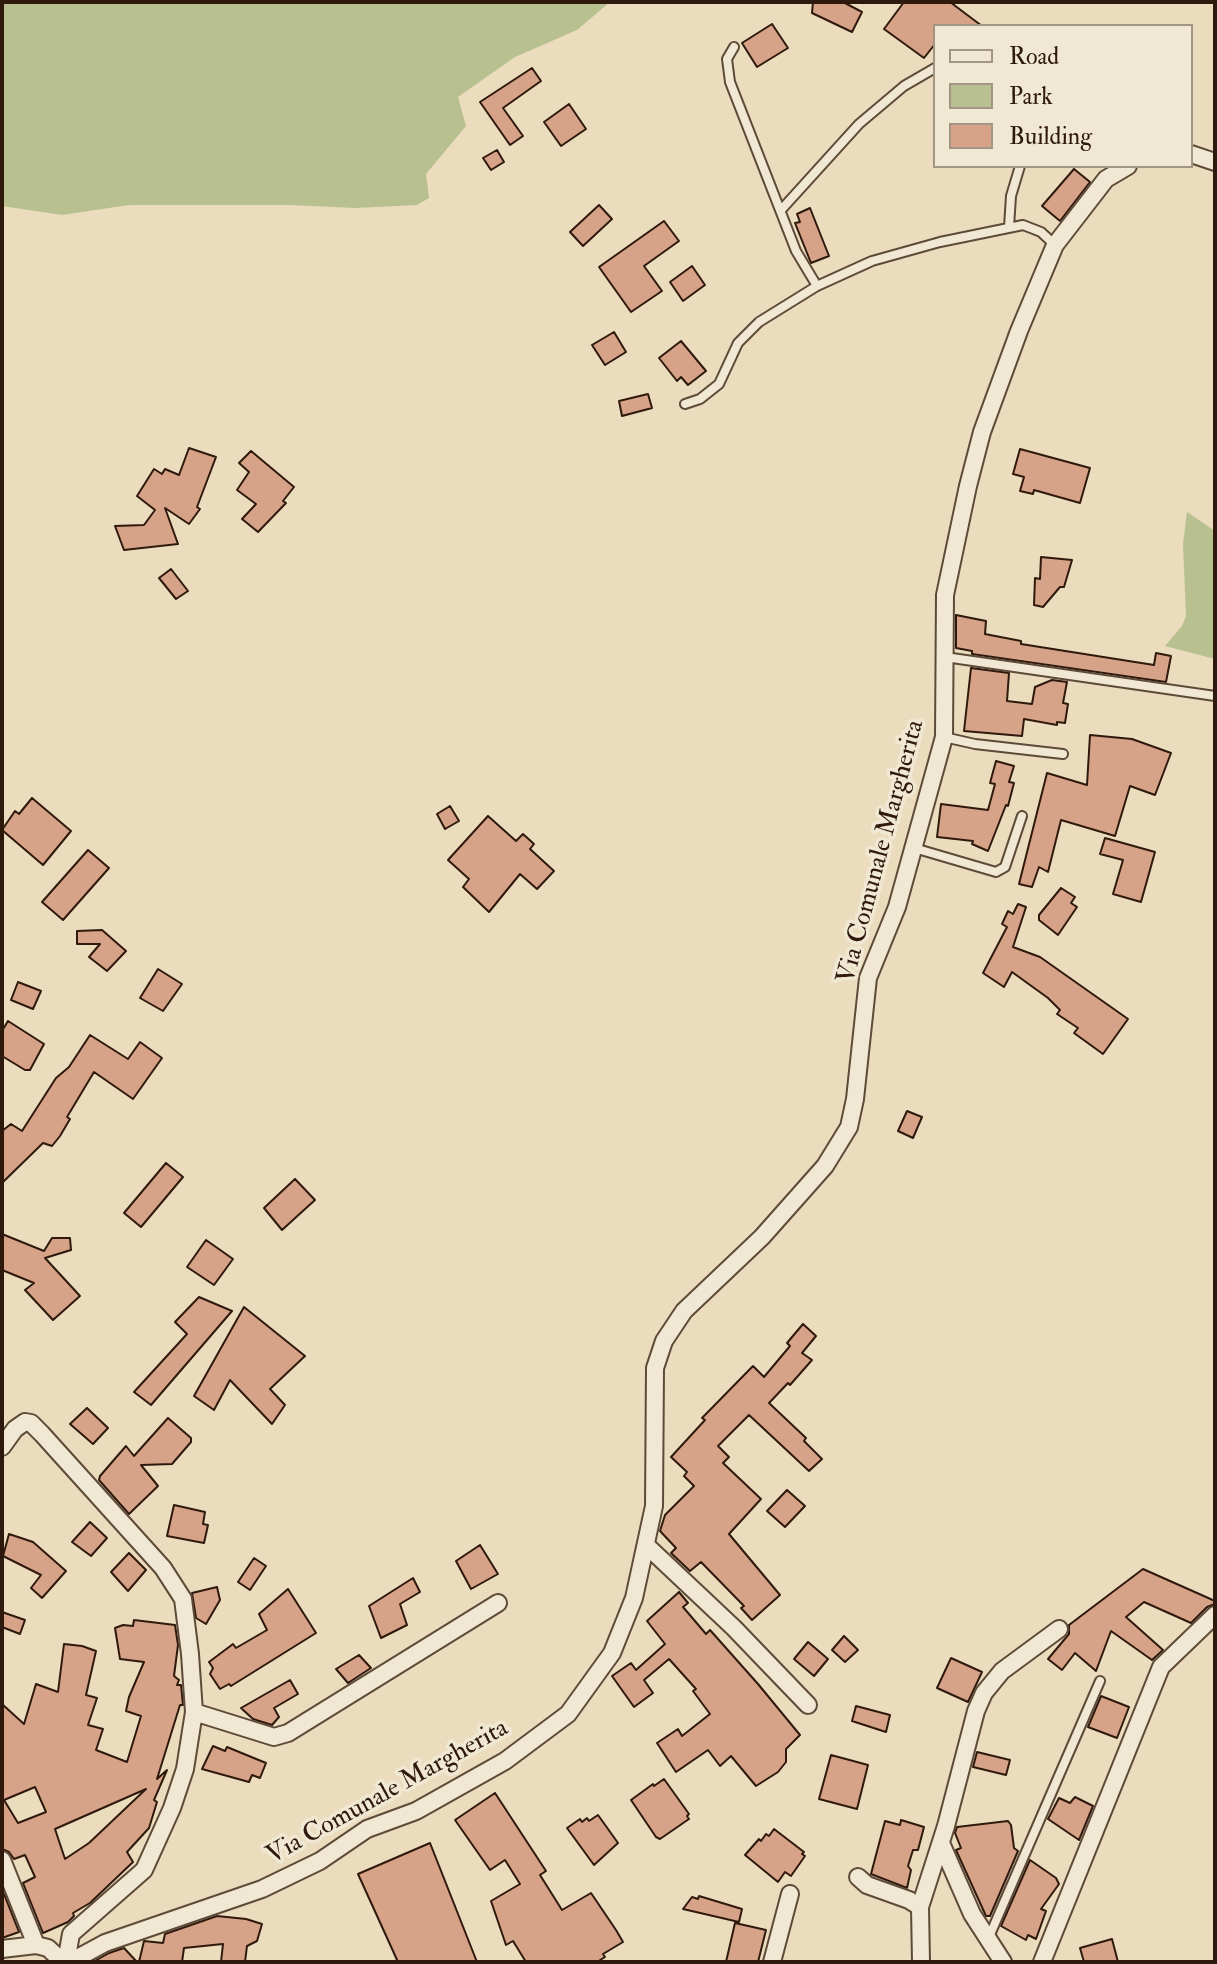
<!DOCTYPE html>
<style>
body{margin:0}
#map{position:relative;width:1217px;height:1964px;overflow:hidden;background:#eadcbd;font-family:"IM FELL Double Pica",serif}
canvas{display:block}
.frame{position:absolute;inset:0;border:4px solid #2f190c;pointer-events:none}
.legend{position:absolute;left:933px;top:24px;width:260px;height:144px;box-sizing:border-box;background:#f1e8d4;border:2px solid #a39584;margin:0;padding:10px 14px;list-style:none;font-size:24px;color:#2f190c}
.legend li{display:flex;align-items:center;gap:16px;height:40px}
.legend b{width:40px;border:2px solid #a39584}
</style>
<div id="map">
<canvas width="1217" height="1964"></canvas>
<div class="frame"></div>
<ul class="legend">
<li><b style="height:10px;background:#f1e8d4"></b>Road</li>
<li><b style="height:22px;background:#b8c090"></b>Park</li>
<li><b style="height:22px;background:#d7a388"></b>Building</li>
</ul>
</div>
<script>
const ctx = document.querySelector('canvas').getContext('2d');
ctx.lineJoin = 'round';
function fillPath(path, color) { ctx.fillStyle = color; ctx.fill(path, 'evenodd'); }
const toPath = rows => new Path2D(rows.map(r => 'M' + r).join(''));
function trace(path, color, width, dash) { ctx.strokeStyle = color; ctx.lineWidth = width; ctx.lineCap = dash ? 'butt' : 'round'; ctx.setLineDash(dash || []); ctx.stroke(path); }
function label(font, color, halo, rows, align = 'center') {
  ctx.font = font + ' "IM FELL Double Pica",serif'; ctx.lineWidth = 7; ctx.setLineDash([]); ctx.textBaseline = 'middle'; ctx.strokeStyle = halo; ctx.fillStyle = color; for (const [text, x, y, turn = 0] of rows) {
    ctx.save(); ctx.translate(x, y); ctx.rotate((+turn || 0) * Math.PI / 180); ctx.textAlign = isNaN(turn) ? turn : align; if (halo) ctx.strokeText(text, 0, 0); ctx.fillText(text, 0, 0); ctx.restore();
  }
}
const green = toPath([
 [2,2,610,2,577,30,515,57,458,97,466,126,426,174,429,198,417,205,355,208,290,205,129,205,62,215,2,206],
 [1187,512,1215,531,1215,659,1165,646,1182,626,1186,616,1183,544]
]);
const building = toPath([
 [813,2,843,2,862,12,852,32,812,13,813,2],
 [904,2,950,2,982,26,935,26,935,44,924,58,884,29,904,2],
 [772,24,788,48,757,67,742,43,772,24],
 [532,68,541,81,503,108,523,136,510,145,480,102,532,68],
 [569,104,586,129,561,146,544,122,569,104],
 [497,150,504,162,491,170,483,158,497,150],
 [1074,169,1090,182,1060,221,1042,206,1074,169],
 [599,205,612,219,583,246,570,232,599,205],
 [810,208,829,256,811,263,795,223,800,222,797,214,810,208],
 [664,221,679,241,644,266,662,291,631,312,599,267,664,221],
 [692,266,705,285,683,301,670,282,692,266],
 [614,332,626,352,605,365,592,345,614,332],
 [681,341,706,371,688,385,681,377,677,381,659,358,681,341],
 [648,394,652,408,622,416,619,401,648,394],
 [189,448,216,457,197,507,200,509,189,524,165,508,178,544,124,550,115,526,144,525,155,510,137,496,154,469,162,474,165,469,179,475,189,448],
 [1020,449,1090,468,1080,503,1034,490,1033,494,1020,491,1024,477,1013,474,1020,449],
 [251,451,294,487,283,501,286,503,258,532,242,519,256,504,237,490,249,472,239,463,251,451],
 [1041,557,1072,560,1064,587,1060,587,1043,607,1034,605,1035,578,1040,579,1041,557],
 [171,569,188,591,176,599,159,578,171,569],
 [956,615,986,621,985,634,1021,641,1021,644,1154,665,1156,653,1171,656,1166,682,972,654,972,651,956,648,956,615],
 [971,668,1009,673,1007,701,1032,704,1035,687,1052,680,1067,682,1063,703,1068,704,1065,723,1057,722,1057,725,1024,719,1022,736,964,731,971,668],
 [1090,735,1132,739,1171,753,1155,795,1130,786,1115,836,1061,820,1048,872,1039,867,1032,887,1019,884,1047,773,1087,785,1090,735],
 [996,761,1014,766,1009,782,1014,783,1008,806,1006,805,988,851,972,844,973,841,937,837,941,804,988,810,995,784,990,783,996,761],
 [32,798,71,831,43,865,2,830,15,811,19,814,32,798],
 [450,806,459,821,445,829,437,814,450,806],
 [488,816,516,841,523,834,534,844,530,849,554,871,537,889,520,874,489,912,463,887,469,879,448,860,488,816],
 [1105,838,1155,852,1141,902,1113,894,1123,860,1100,854,1105,838],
 [88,850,109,868,63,920,42,902,88,850],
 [1061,888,1075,897,1071,903,1077,907,1058,935,1039,920,1039,915,1061,888],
 [1018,904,1026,907,1013,947,1040,957,1128,1019,1103,1054,1074,1033,1078,1028,1057,1014,1060,1010,1048,998,1012,972,1004,987,983,973,1007,927,1002,924,1008,911,1013,914,1018,904],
 [102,930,126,951,107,971,89,957,100,944,77,944,77,931,102,930],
 [158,969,182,984,163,1011,140,998,158,969],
 [18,982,41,991,33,1009,11,1000,18,982],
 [8,1021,44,1044,30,1070,25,1070,2,1056,2,1031,8,1021],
 [90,1035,128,1059,140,1042,162,1058,133,1099,94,1072,67,1117,70,1119,60,1136,52,1146,43,1143,2,1183,2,1131,11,1124,22,1131,56,1078,69,1067,90,1035],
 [907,1111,922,1117,913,1138,898,1131,907,1111],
 [166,1163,183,1177,141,1227,124,1213,166,1163],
 [295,1179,315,1200,282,1230,264,1208,295,1179],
 [2,1234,44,1251,52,1238,70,1238,71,1250,45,1258,80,1296,53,1320,25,1290,34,1283,2,1270,2,1234],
 [206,1240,233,1259,214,1285,187,1267,206,1240],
 [199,1297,232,1311,151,1405,134,1392,187,1334,175,1322,199,1297],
 [244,1307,305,1356,270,1389,285,1405,272,1424,230,1380,214,1410,194,1396,244,1307],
 [803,1324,816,1336,802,1353,812,1360,790,1385,788,1383,769,1403,806,1438,804,1441,822,1459,809,1471,749,1415,718,1446,729,1457,723,1463,761,1499,729,1534,780,1595,752,1620,741,1608,744,1606,701,1562,690,1571,671,1553,676,1548,660,1531,665,1515,694,1486,684,1476,687,1472,671,1457,705,1420,702,1418,753,1366,764,1377,790,1346,787,1343,803,1324],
 [87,1408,108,1428,93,1444,70,1424,87,1408],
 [168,1418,191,1438,191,1442,172,1464,141,1465,158,1486,129,1514,99,1480,100,1476,126,1446,134,1456,168,1418],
 [787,1490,805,1506,785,1527,767,1511,787,1490],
 [174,1505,205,1512,203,1524,208,1525,204,1543,167,1536,174,1505],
 [90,1522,107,1538,91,1556,72,1542,90,1522],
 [9,1534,33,1542,66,1571,42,1598,31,1588,41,1575,3,1556,9,1534],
 [480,1545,498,1574,471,1589,456,1561,480,1545],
 [129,1553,146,1570,128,1591,111,1572,129,1553],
 [254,1558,266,1566,250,1590,238,1582,254,1558],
 [1143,1569,1215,1601,1215,1604,1207,1607,1191,1623,1144,1602,1126,1617,1163,1650,1152,1660,1111,1631,1096,1671,1075,1653,1062,1670,1048,1659,1069,1634,1069,1625,1143,1569],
 [413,1578,420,1592,400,1604,407,1625,381,1638,369,1606,413,1578],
 [217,1587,220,1600,206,1624,196,1618,192,1593,217,1587],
 [288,1589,316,1633,231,1686,229,1684,220,1689,210,1674,213,1668,209,1662,233,1644,236,1648,267,1630,259,1614,288,1589],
 [679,1592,688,1603,683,1607,706,1634,710,1630,758,1684,800,1735,786,1749,786,1762,778,1772,756,1786,731,1756,720,1766,708,1750,676,1772,657,1743,678,1729,682,1736,710,1714,693,1691,696,1689,669,1659,644,1680,653,1693,634,1707,612,1676,631,1663,636,1670,665,1644,647,1621,679,1592],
 [2,1612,25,1620,20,1634,2,1627,2,1612],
 [134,1620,175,1625,178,1645,174,1676,179,1680,177,1685,181,1685,183,1705,180,1705,157,1779,167,1770,154,1800,157,1802,149,1828,127,1852,133,1862,90,1903,73,1913,74,1916,68,1922,43,1933,23,1883,35,1877,25,1855,14,1859,9,1852,2,1849,2,1704,24,1724,36,1684,58,1692,64,1644,82,1646,96,1651,86,1695,97,1698,88,1725,103,1729,96,1750,127,1762,141,1716,126,1711,129,1697,144,1662,120,1659,115,1628,123,1625,133,1626,134,1620],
 [35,1787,46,1812,18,1823,4,1800,35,1787],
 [146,1789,89,1843,65,1859,55,1829,146,1789],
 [844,1636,858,1650,845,1662,832,1650,844,1636],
 [808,1642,828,1659,814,1676,794,1659,808,1642],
 [359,1655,371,1668,348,1683,336,1669,359,1655],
 [951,1658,982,1672,968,1702,937,1688,951,1658],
 [290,1680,298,1694,274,1708,279,1717,272,1725,253,1719,241,1708,290,1680],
 [1101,1696,1129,1707,1117,1738,1088,1727,1101,1696],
 [856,1706,890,1715,886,1732,852,1721,856,1706],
 [213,1746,225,1751,227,1747,266,1763,260,1778,252,1775,249,1782,202,1769,213,1746],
 [977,1752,1010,1760,1006,1775,973,1767,977,1752],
 [831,1755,868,1765,857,1809,819,1799,831,1755],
 [664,1779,689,1814,687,1816,689,1819,660,1839,656,1837,631,1800,653,1784,654,1786,664,1779],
 [495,1793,546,1871,540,1875,562,1910,591,1893,616,1930,623,1942,603,1954,605,1957,597,1962,526,1962,513,1941,506,1945,491,1901,520,1884,505,1860,490,1870,455,1820,495,1793],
 [1075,1797,1093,1806,1079,1840,1048,1819,1059,1798,1070,1803,1075,1797],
 [598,1815,618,1843,594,1865,567,1828,580,1819,582,1822,587,1818,589,1821,598,1815],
 [901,1820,924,1827,918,1850,913,1850,908,1866,911,1870,907,1888,871,1874,885,1821,900,1825,901,1820],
 [1008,1821,1011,1825,1014,1848,1018,1851,990,1916,986,1916,956,1850,961,1848,955,1833,957,1827,1008,1821],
 [774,1829,804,1852,802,1854,805,1856,791,1876,785,1872,778,1882,745,1855,759,1839,761,1841,766,1834,769,1836,774,1829],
 [430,1843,477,1962,398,1962,358,1874,430,1843],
 [1030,1860,1056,1878,1059,1884,1041,1909,1046,1911,1036,1939,1028,1935,1026,1940,1001,1926,1030,1860],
 [4,1894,19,1932,2,1938,2,1895,4,1894],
 [699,1896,742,1909,739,1922,683,1909,692,1897,698,1899,699,1896],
 [217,1916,246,1919,262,1924,257,1941,247,1946,245,1962,221,1962,223,1944,184,1948,182,1962,139,1962,144,1941,163,1943,165,1934,217,1916],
 [735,1923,766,1930,758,1962,726,1962,735,1923],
 [1112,1939,1118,1962,1084,1962,1080,1948,1112,1939],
 [124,1948,137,1962,93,1962,109,1953,124,1948]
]);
const lane = toPath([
 [734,47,727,59,730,82,796,251,817,286],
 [781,210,859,124,904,86,935,68],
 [1009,227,1011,196,1020,166],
 [685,404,700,399,719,384,738,343,759,322,817,286,872,261,940,242,1023,225,1041,232,1055,245],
 [945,657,1215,696],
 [944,737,975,744,1063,754],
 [914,848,996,872,1005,867,1022,816],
 [989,1937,1100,1681]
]);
const street = toPath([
 [1191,154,1215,162],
 [2,1447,15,1429,25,1422,31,1423,42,1434,163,1568,183,1599,190,1654,194,1712,185,1769,172,1808,144,1870,71,1934,66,1962],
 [647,1546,734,1628,808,1705],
 [194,1712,274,1737,288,1733,498,1603],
 [941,1843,972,1914,1003,1962],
 [2,1860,36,1945],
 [858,1877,867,1885,909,1900,920,1907,921,1962],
 [920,1907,946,1826,976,1711,984,1693,1002,1671,1059,1629],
 [2,1949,36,1945,48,1948,63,1962],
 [70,1962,105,1943,262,1889,320,1861,367,1829,416,1811,505,1761,568,1714,612,1653,634,1598,654,1506,655,1368,664,1341,684,1311,762,1237,825,1166,849,1127,855,1099,868,978,897,907,944,737,945,595,968,486,982,432,1019,331,1055,245,1106,179,1128,166],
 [772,1962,790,1894],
 [1042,1962,1161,1667,1215,1615]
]);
const streetNames = [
 ["Via Comunale Margherita",882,852,-75],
 ["Via Comunale Margherita",388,1793,-29]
];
fillPath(green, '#b8c090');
fillPath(building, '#d7a388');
trace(building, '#2f190c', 2);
trace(lane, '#5e4a38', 12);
trace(street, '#5e4a38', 20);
trace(lane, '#f1e8d4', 8);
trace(street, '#f1e8d4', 16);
label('26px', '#2f190c', '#f1e8d4', streetNames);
</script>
